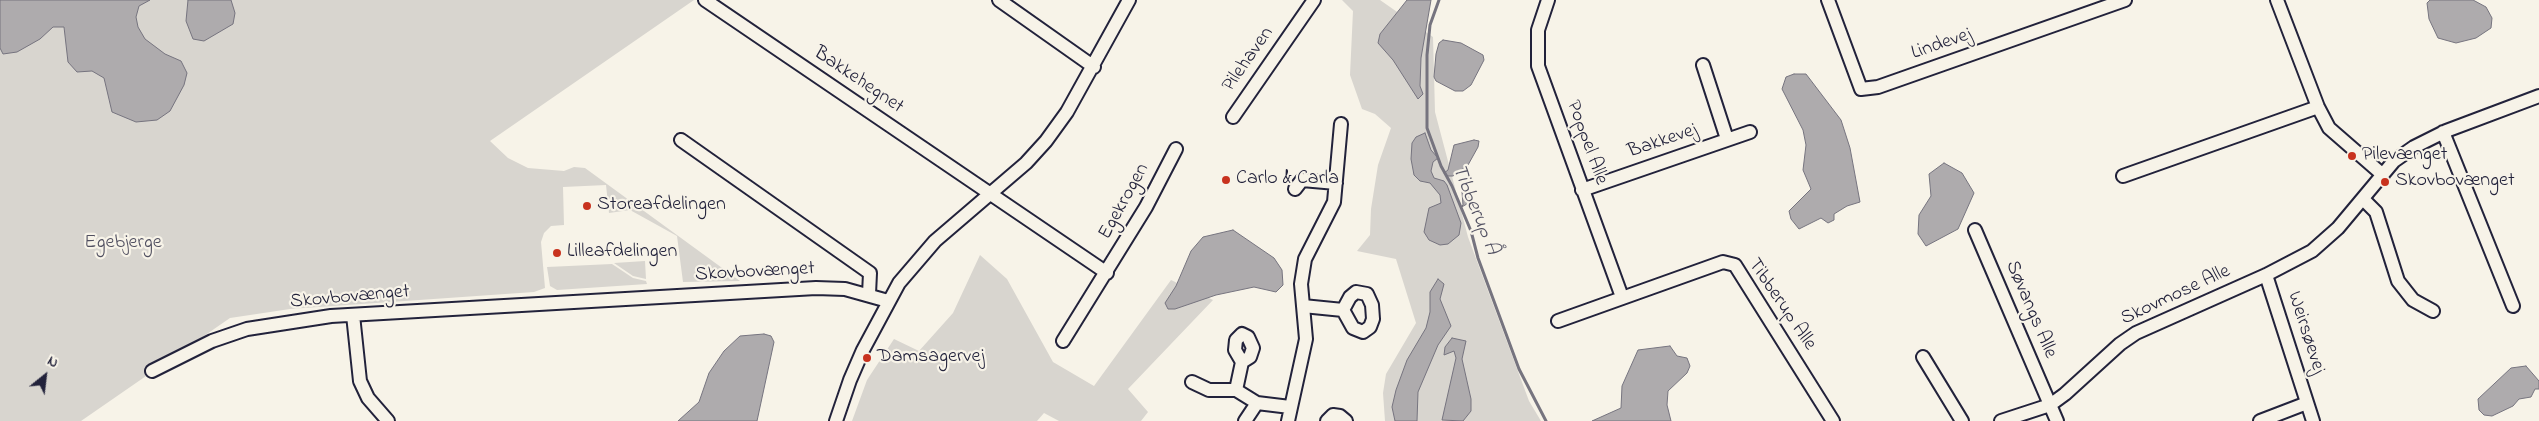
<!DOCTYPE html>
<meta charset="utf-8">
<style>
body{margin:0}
#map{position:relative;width:2539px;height:421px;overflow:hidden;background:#f7f3e8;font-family:"Indie Flower",sans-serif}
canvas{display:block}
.north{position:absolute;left:20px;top:351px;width:50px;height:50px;-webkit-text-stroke:4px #f7f3e8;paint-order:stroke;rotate:29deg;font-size:14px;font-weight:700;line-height:20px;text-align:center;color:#22223b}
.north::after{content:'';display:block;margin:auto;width:18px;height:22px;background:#22223b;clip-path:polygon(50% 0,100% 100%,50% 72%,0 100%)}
</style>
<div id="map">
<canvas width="2539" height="421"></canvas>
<div class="north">N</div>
</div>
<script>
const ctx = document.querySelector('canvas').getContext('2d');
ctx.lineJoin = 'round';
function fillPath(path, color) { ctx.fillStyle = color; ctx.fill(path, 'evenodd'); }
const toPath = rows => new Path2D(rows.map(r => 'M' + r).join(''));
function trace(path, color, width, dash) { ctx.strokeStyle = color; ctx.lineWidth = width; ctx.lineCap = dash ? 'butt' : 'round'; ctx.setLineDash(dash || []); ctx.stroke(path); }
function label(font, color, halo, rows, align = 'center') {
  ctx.font = font + ' "Indie Flower",sans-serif'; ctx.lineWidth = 4.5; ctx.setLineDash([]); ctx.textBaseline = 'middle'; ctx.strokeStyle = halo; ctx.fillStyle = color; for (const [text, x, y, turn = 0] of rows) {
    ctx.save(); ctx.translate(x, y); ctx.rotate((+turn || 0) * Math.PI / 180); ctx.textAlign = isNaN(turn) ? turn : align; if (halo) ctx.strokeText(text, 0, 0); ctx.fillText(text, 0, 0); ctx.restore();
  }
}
const green = toPath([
 [0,0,694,0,490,141,508,158,528,168,564,171,574,167,585,168,740,281,683,282,677,236,630,210,609,213,606,185,563,187,564,225,551,226,544,233,541,242,545,288,534,292,290,309,230,318,81,421,0,421],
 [1342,0,1380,0,1433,37,1435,112,1468,237,1529,401,1541,421,1385,421,1383,393,1386,374,1416,323,1396,259,1357,251,1370,235,1371,209,1378,165,1391,128,1375,114,1362,109,1350,75,1353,11],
 [980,255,1007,279,1053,362,1094,386,1171,280,1213,300,1128,389,1148,412,1141,421,1059,421,1044,413,1037,421,852,421,867,380,894,339,919,351,953,313],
 [645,261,646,279,633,276,614,263],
 [612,264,633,278,646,281,647,284,557,290,550,286,547,267]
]);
const water = toPath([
 [0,0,150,0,139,6,136,17,138,27,145,39,165,54,181,61,187,73,184,85,170,111,157,120,136,122,112,112,104,78,92,71,77,72,68,62,64,27,53,27,40,39,17,52,3,54,0,48,0,0],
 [188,0,231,0,235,13,233,24,204,41,193,39,186,21,188,0],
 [1407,0,1431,0,1421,58,1420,86,1423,94,1418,99,1393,60,1378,43,1380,34,1407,0],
 [2430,0,2473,0,2486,7,2492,18,2491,28,2476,38,2456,43,2438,38,2429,19,2427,3,2430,0],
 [1443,40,1461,43,1483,55,1484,60,1471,85,1463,91,1455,91,1436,81,1434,77,1436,54,1439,43,1443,40],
 [1794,74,1806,74,1841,120,1850,148,1860,202,1847,206,1834,214,1834,220,1828,223,1821,218,1799,229,1791,219,1789,211,1811,189,1803,170,1806,145,1803,130,1782,89,1786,77,1794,74],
 [1425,133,1431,150,1438,158,1433,162,1431,171,1434,178,1444,181,1447,185,1461,223,1459,235,1448,244,1440,245,1429,240,1424,232,1429,208,1441,203,1440,195,1430,183,1420,181,1414,175,1411,159,1412,143,1416,137,1425,133],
 [1474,140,1479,141,1478,147,1468,165,1453,176,1446,176,1444,173,1448,170,1454,145,1474,140],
 [1944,163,1962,173,1974,193,1958,229,1926,246,1918,234,1919,215,1931,196,1929,174,1944,163],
 [1462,192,1469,194,1472,201,1460,208,1463,205,1462,192],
 [1233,230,1274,258,1282,270,1283,285,1276,292,1254,287,1216,295,1175,309,1168,309,1165,303,1176,286,1191,251,1203,237,1233,230],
 [1438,279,1444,284,1440,299,1451,326,1438,345,1418,392,1417,421,1395,421,1392,407,1396,390,1407,360,1426,328,1430,312,1430,292,1438,279],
 [764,334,771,336,774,342,757,421,678,421,699,402,709,373,724,351,740,336,764,334],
 [1452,338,1466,341,1462,359,1471,399,1471,411,1463,421,1442,420,1456,358,1454,351,1444,355,1445,347,1452,338],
 [1670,346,1677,356,1687,358,1690,366,1687,373,1668,391,1667,405,1671,421,1592,421,1621,408,1622,386,1638,350,1670,346],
 [2526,366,2539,381,2539,389,2535,389,2531,397,2519,399,2513,406,2492,416,2484,415,2479,410,2478,399,2511,368,2526,366]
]);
const stream = toPath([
 [1439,0,1430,25,1427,55,1427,128,1441,166,1452,186,1471,231,1478,258,1519,369,1546,421]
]);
const minor = toPath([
 [705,0,1107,273],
 [999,0,1094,67],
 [1548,0,1538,30,1538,66,1622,297],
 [1828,0,1861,89,1878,87,2125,0],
 [2277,0,2318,107,2329,128,2383,175],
 [1703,65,1727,139],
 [1233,117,1314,0],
 [2443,132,2513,306],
 [681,140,870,273,869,294],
 [2123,176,2318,107],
 [1295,189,1302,180,1336,183],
 [1582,190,1750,132],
 [2363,199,2376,212,2398,281,2413,300,2433,311],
 [1975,230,2057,421],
 [2266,275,2313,421],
 [1303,306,1343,310,1350,297,1356,292,1367,294,1372,305,1373,319,1370,327,1363,332,1353,328,1343,310],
 [353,315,360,381,368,398,388,421],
 [1558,321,1723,262,1735,265,1833,421],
 [1063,341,1146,207,1176,149],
 [1923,357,1962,421],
 [152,371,212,341,247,329,331,316,816,288,845,289,888,301],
 [1192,382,1209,390,1236,390,1257,403,1290,407],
 [1236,390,1242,362,1250,357,1253,348,1248,337,1242,334,1236,340,1235,350,1242,362],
 [836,421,850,380,863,350,899,283,935,241,1026,163,1046,141,1067,112,1129,0],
 [1245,421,1257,403],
 [1288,421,1306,339,1301,284,1305,259,1334,202,1341,124],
 [1327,421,1333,415,1340,416,1346,421],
 [2001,421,2050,405,2065,394,2120,344,2136,333,2266,275,2312,251,2338,228,2394,161,2414,147,2446,131,2539,96],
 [2260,421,2307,403]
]);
const markers = [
 [2352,156,5,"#c8321e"],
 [1226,180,5,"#c8321e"],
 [2385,182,5,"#c8321e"],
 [587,206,5,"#c8321e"],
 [557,253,5,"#c8321e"],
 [867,358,5,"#c8321e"]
];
const streetNames = [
 ["Lindevej",1942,45,-19],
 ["Pilehaven",1249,60,-55],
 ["Bakkehegnet",858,81,34],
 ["Bakkevej",1663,142,-19],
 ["Poppel Alle",1586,143,70],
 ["Egekrogen",1125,202,-61],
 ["Skovbovænget",755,273,-3],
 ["Skovmose Alle",2176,296,-25],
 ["Skovbovænget",350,298,-5],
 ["Tibberup Alle",1781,305,56],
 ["Søvangs Alle",2030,310,67],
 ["Weirsøevej",2305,333,72]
];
const poiNames = [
 ["Pilevænget",2362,156],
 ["Carlo & Carla",1236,180],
 ["Skovbovænget",2395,182],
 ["Storeafdelingen",597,206],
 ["Lilleafdelingen",567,253],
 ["Damsagervej",877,358]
];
const parkNames = [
 ["Egebjerge",123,244]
];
const waterNames = [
 ["Tibberup Å",1474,210,68]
];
fillPath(green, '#d8d5cf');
fillPath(water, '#aeabad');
trace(water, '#76747f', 1);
trace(stream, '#76747f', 3);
trace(minor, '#22223b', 16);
trace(minor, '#f7f3e8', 12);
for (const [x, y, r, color] of markers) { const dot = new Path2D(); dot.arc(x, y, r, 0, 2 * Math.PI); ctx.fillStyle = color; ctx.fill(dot); trace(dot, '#f7f3e8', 2); }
label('20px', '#22223b', '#f7f3e8', streetNames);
label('20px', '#22223b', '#f7f3e8', poiNames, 'left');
label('20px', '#504f60', '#f7f3e8', parkNames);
label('italic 21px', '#535263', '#f7f3e8', waterNames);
</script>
